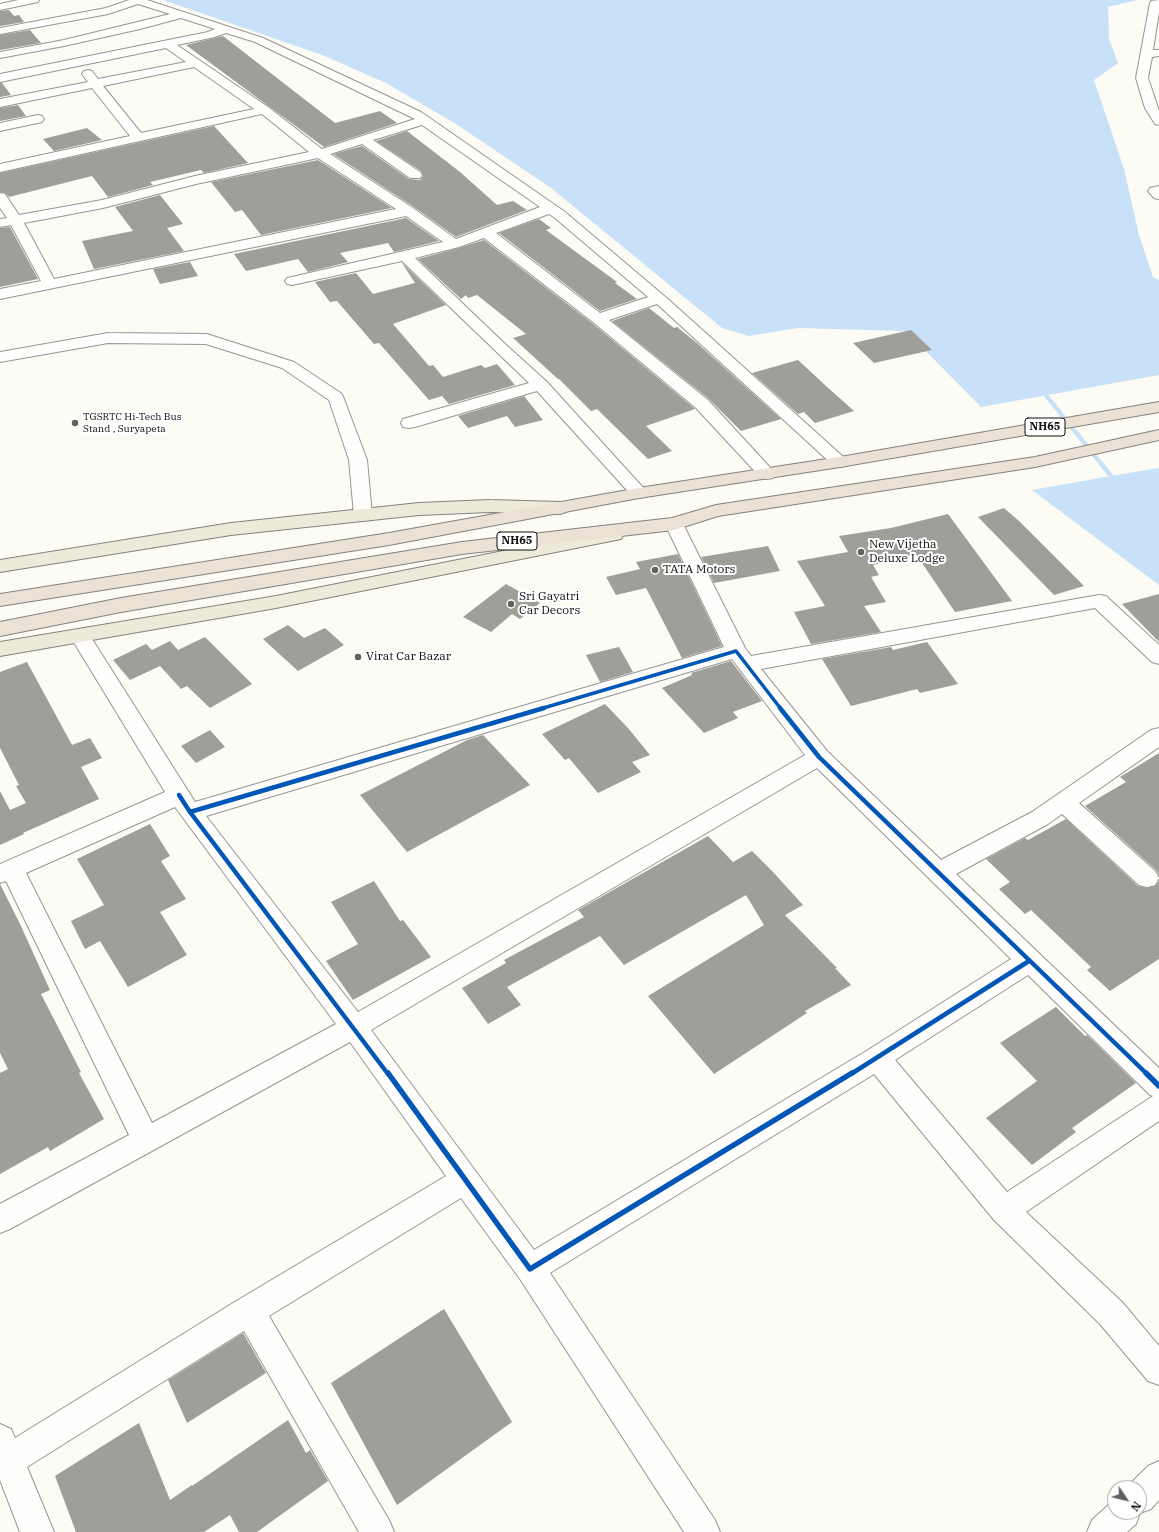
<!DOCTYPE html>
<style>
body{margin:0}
#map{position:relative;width:1159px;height:1532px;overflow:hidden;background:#fcfbf4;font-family:"IBM Plex Serif",serif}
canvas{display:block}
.north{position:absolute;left:1107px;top:1480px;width:40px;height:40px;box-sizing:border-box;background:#fff;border:1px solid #9f9f9f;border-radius:50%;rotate:125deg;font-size:11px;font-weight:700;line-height:16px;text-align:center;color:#0e0e0e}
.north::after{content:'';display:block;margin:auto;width:14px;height:18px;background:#61615e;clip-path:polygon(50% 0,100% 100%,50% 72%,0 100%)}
</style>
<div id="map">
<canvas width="1159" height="1532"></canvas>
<div class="north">N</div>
</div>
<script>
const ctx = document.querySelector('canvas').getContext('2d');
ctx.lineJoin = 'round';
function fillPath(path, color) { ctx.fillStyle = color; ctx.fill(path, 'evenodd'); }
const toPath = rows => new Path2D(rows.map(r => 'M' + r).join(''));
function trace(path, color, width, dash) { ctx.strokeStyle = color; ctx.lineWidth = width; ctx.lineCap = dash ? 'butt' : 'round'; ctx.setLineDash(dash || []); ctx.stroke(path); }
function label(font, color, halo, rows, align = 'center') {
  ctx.font = font + ' "IBM Plex Serif",serif'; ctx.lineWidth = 4; ctx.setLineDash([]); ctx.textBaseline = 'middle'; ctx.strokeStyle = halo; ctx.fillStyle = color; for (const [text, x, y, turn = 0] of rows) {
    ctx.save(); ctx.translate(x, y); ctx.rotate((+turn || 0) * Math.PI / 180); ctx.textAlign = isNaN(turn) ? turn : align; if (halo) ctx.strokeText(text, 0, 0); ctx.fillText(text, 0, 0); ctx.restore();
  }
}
const water = toPath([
 [163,0,1138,0,1108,7,1109,39,1118,63,1094,80,1124,169,1139,235,1153,277,1159,280,1159,375,981,407,906,331,798,328,749,336,722,328,551,188,456,124,386,83,322,55],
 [1159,468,1159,585,1032,490,1111,476]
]);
const stream = toPath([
 [1040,386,1042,387,1113,475,1113,477,1109,477,1038,389,1037,388,1040,386]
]);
const building = toPath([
 [9,10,14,16,19,15,24,22,0,26,0,11],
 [30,30,41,43,0,50,0,35],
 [223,36,335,123,380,111,397,123,324,147,186,45],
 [0,83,2,83,11,95,0,97],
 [18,105,26,116,0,121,0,108],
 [214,126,248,163,204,173,201,170,150,182,153,185,108,197,92,176,9,197,5,193,0,192,0,173],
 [87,128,102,140,54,151,43,139],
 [407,131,460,172,497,205,513,201,527,210,456,237,414,207,333,154,362,146,409,179,420,180,423,176,421,171,376,141],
 [318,160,392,208,261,235,242,210,235,212,211,182],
 [160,195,183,224,167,228,184,251,94,269,82,241,133,231,115,207],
 [406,218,439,241,394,252,388,243,340,253,348,262,308,272,298,259,246,271,234,254],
 [539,219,551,228,546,230,617,282,615,283,637,299,600,311,499,233],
 [10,227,38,279,0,287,0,228],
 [484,240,592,323,695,409,646,426,672,451,648,459,597,409,591,411,559,379,558,379,513,338,526,334,477,295,468,298,466,295,461,299,418,259,459,248],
 [190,262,198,276,160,284,153,269],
 [402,263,446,305,393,324,429,366,433,365,443,377,481,365,485,368,497,364,515,385,449,404,442,396,429,400,379,343,374,344,337,301,330,302,315,282,356,273,373,294,415,283],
 [649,308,674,328,677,327,697,343,781,419,741,431,709,399,612,321],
 [911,330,932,350,874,363,853,343],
 [798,360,826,386,854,411,815,423,804,412,798,414,752,373],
 [524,396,543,420,515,427,507,416,468,428,458,416],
 [1004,508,1019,521,1084,586,1054,595,978,517],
 [948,514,1012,601,955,612,916,554,873,565,879,575,871,577,886,602,864,606,881,632,811,644,794,612,825,606,797,561,848,552,839,536,891,528],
 [768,546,780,571,714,583,701,557],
 [678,554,722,646,682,658,646,588,616,595,606,577,640,569,636,562],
 [506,584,540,603,520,619,512,614,491,632,463,617],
 [1159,594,1159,642,1122,604],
 [288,625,304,638,325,628,344,645,298,671,263,639],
 [205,637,252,684,210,708,187,686,181,689,160,666,130,680,113,660,146,644,152,650,170,641,178,650],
 [927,642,958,684,920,693,917,689,851,706,822,659,891,647,893,650],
 [619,647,633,672,600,682,586,655],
 [731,661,762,701,733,712,738,718,704,733,662,688,692,675,691,673],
 [27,662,72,745,90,738,102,758,81,767,99,799,23,833,24,834,0,845,0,791,10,810,26,803,16,786,19,785,0,748,0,672],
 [605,704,628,728,650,755,632,762,641,772,598,793,569,758,565,760,542,734],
 [210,730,225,747,196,763,181,746],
 [483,735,530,785,407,852,360,795,467,740],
 [1159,753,1159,875,1156,870,1085,806,1126,782,1120,777],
 [1066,819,1138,886,1147,888,1155,886,1159,881,1159,959,1110,991,1087,970,1091,967,1031,910,1025,914,999,889,1010,882,986,859,1025,838,1028,840],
 [150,824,170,856,161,861,186,899,160,912,187,955,128,987,100,941,85,949,71,921,104,905,77,859],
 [708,836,733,862,752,851,773,872,803,905,785,915,837,968,835,968,851,985,805,1011,807,1013,714,1074,648,996,764,925,746,895,624,965,600,936,507,987,521,1005,488,1024,462,988,506,963,504,960,584,917,578,910],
 [374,881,400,921,403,920,431,957,353,1000,326,961,358,944,331,902],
 [0,884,20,924,50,990,41,994,81,1072,79,1073,104,1119,50,1151,48,1147,0,1174,0,1073,8,1069,0,1053],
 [1056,1007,1085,1036,1087,1035,1136,1083,1072,1128,1076,1132,1032,1165,986,1118,1037,1081,1000,1043],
 [444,1309,512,1422,397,1505,331,1383],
 [243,1333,266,1373,187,1423,168,1380],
 [288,1420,306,1453,310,1450,328,1481,257,1532,239,1532,230,1515,204,1532,76,1532,55,1476,139,1423,170,1500,192,1485,192,1486]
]);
const minor = toPath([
 [18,0,39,0,38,2,0,10,0,4,18,0],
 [129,0,147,0,263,38,421,112,565,212,669,300,849,462,846,466,840,467,834,466,657,304,609,320,708,400,776,474,773,478,767,479,761,478,696,408,593,322,484,238,459,247,415,258,504,343,547,382,648,493,645,497,639,498,633,497,537,391,415,427,409,428,403,427,401,423,403,419,529,383,402,261,292,285,287,284,285,281,287,278,292,277,443,242,406,216,0,299,0,289,41,281,11,225,0,227,0,219,7,218,0,208,0,193,5,194,19,215,102,200,195,176,309,152,262,114,0,172,0,164,130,136,92,88,0,107,0,99,88,82,82,74,84,71,88,70,92,71,98,79,186,62,166,48,0,82,0,74,208,32,215,29,181,18,140,29,64,46,0,58,0,52,64,40,170,14,138,4,108,14,0,34,0,28,106,8,129,0],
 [226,33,255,42,415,119,322,149,268,107,177,45,215,37,226,33],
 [194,67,254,109,141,133,103,86,194,67],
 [422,125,540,207,456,239,413,208,330,154,362,144,410,178,420,178,422,175,420,172,373,140,422,125],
 [318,158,396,209,54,279,24,223,103,208,196,184,318,158],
 [549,214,555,218,648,297,600,313,496,233,549,214],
 [1159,0,1159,12,1153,50,1159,50,1159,56,1152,57,1148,78,1159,111,1159,125,1155,124,1145,108,1136,78,1150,3,1151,1,1159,0],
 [38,115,42,116,44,119,42,122,0,131,0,123,38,115],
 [1159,186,1159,199,1154,198,1148,191,1150,188,1159,186],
 [108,333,207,334,213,336,294,362,342,394,367,460,372,515,369,519,363,521,357,519,354,515,349,460,329,400,282,368,206,344,108,343,0,362,0,352,108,333],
 [674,518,681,520,745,648,751,656,1099,595,1106,596,1159,645,1159,664,1152,662,1095,608,761,669,827,751,941,860,1032,812,1151,730,1159,728,1159,747,1079,803,1155,871,1159,878,1155,885,1147,887,1139,885,1062,814,1048,824,956,874,1159,1068,1159,1121,1026,1212,1122,1302,1159,1346,1159,1385,1148,1381,1100,1324,994,1220,874,1074,550,1273,715,1520,720,1532,684,1532,520,1279,461,1198,269,1316,389,1520,394,1532,359,1532,244,1331,27,1467,54,1532,20,1532,0,1480,0,1424,11,1429,15,1438,238,1300,446,1176,350,1042,10,1229,0,1233,0,1204,129,1135,6,881,0,883,0,864,165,792,70,636,73,631,80,629,87,631,195,802,724,647,665,524,667,520,674,518],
 [732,659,805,755,358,1012,206,816,732,659],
 [817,768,1011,959,868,1050,534,1250,371,1030,817,768],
 [175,807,336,1024,152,1123,26,873,175,807],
 [1028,975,1150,1095,1153,1096,1007,1192,895,1060,1028,975],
 [1159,1461,1159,1500,1151,1509,1140,1513,1136,1524,1127,1532,1087,1532,1092,1520,1115,1499,1115,1512,1139,1512,1139,1488,1126,1488,1148,1466,1159,1461]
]);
const major = toPath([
 [490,500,560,502,566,504,569,508,566,512,560,514,490,512,419,515,231,535,0,572,0,560,231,523,419,503,490,500],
 [614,529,621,531,623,535,621,539,276,608,0,656,0,642,276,596,614,529]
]);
const highway = toPath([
 [1159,402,1159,412,840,467,639,498,389,545,0,606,0,594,389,533,639,488,840,457,1159,402],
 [1159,430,1159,440,1035,467,718,516,674,530,462,554,121,612,0,636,0,622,121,598,462,542,672,518,716,505,1035,457,1159,430]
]);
const cyclewayFar2 = toPath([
 [540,709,736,651,781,709]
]);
const cyclewayFar1 = toPath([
 [780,708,819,757,1147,1074],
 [179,795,190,812,544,708],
 [190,812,388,1074],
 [851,1074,1029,961]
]);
const cycleway = toPath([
 [388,1073,530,1269,852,1073],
 [1146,1073,1159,1086]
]);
const markers = [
 [75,423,4,"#61615e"],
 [861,552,4,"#61615e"],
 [655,570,4,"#61615e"],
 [511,604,4,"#61615e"],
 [358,657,4,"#61615e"]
];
const farPoinames = [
 ["TGSRTC Hi-Tech Bus",83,417],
 ["Stand , Suryapeta",83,429]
];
const shields = [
 [1045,427,40],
 [517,541,40]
];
const shieldNames = [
 ["NH65",1045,427],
 ["NH65",517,541]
];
const poiNames = [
 ["New Vijetha",869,545],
 ["Deluxe Lodge",869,559],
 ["TATA Motors",663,570],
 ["Sri Gayatri",519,597],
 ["Car Decors",519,611],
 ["Virat Car Bazar",366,657]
];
fillPath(water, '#c8e1f8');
fillPath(stream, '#c8e1f8');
fillPath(building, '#9f9e99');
trace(minor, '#959592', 2);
trace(major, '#82827f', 2);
trace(highway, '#82827f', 2);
fillPath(minor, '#fffefd');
fillPath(major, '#edead9');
fillPath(highway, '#ebe2d5');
trace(cyclewayFar2, '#0057b8', 3.5);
trace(cyclewayFar1, '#0057b8', 4.5);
trace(cycleway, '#0057b8', 5.5);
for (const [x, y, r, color] of markers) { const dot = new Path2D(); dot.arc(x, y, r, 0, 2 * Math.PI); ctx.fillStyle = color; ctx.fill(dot); trace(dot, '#fff', 1.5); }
label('10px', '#0e0e0e', '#fff', farPoinames, 'left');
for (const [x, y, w] of shields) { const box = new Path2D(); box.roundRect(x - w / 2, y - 9, w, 18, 3); ctx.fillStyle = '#fff'; ctx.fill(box); trace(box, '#0e0e0e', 1); }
label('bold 11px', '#0e0e0e', null, shieldNames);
label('12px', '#0e0e0e', '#fff', poiNames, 'left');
</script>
